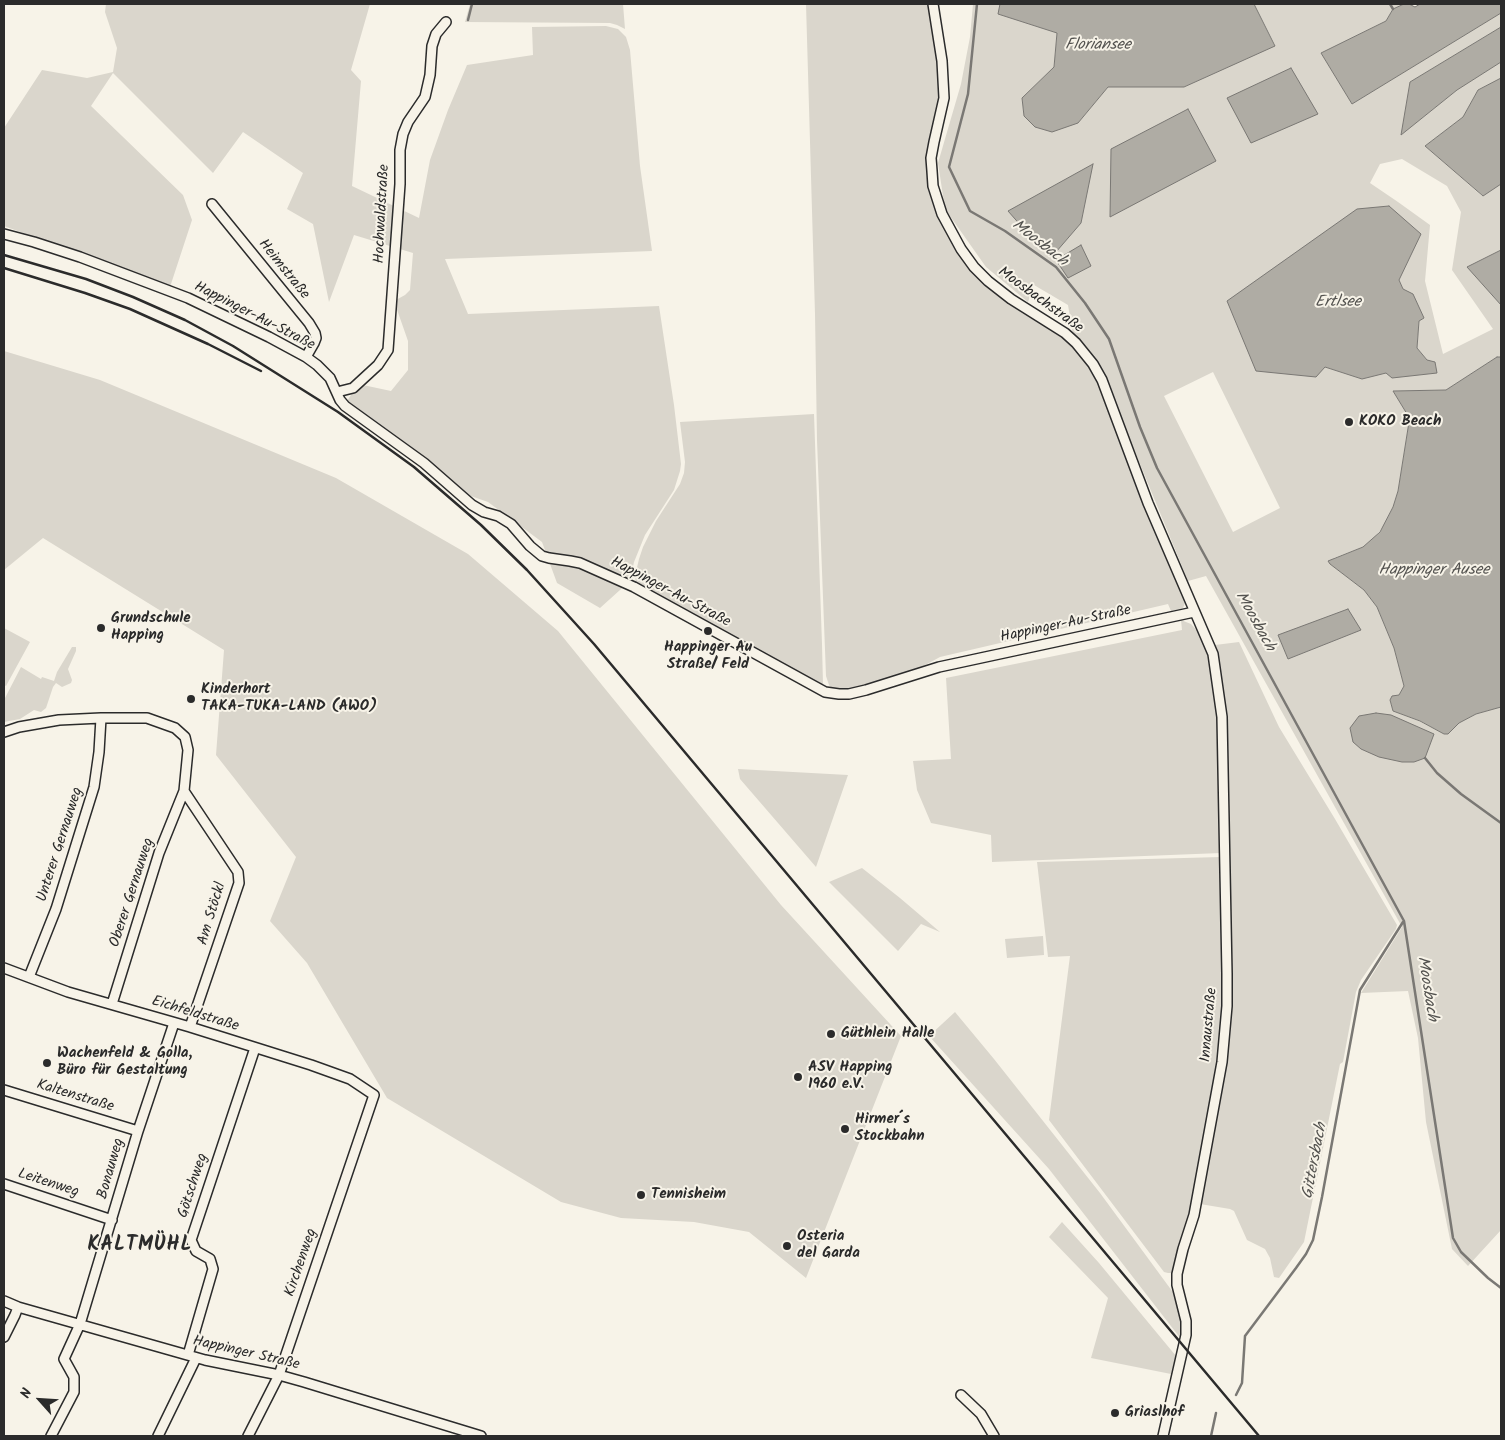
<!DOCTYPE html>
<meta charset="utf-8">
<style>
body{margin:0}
#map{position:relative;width:1505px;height:1440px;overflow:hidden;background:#f7f3e8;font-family:Kalam,sans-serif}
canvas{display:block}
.frame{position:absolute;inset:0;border:5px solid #2b2b2b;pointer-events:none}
.north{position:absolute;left:15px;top:1375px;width:50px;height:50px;-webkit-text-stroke:4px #f7f3e8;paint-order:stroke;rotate:296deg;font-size:14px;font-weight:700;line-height:20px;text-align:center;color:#2b2b2b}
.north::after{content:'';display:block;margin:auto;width:18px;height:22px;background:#2b2b2b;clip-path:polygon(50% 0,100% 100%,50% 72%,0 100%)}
</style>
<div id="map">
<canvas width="1505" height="1440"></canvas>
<div class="frame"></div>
<div class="north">N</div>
</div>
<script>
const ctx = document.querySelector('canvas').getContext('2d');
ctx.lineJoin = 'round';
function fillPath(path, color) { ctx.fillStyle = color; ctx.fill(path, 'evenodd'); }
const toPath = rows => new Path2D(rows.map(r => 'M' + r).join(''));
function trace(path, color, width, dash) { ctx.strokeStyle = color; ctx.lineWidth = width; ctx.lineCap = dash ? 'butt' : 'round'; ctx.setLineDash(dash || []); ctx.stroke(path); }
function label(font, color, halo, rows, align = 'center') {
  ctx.font = font + ' Kalam,sans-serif'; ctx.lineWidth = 4; ctx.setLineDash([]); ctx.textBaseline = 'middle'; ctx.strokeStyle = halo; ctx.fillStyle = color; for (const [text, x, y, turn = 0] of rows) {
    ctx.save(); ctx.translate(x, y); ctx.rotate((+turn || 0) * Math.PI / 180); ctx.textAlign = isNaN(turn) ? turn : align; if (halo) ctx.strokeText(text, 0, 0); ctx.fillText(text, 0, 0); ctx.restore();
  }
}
const green = toPath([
 [106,4,370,4,351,70,361,81,352,186,419,218,430,160,448,110,467,65,533,55,532,27,606,26,618,29,626,37,630,50,640,166,652,251,445,259,468,314,659,306,674,405,681,464,680,471,674,490,645,535,634,562,630,581,600,608,557,583,542,542,488,502,468,495,348,405,347,401,353,392,363,385,391,391,408,370,408,341,394,301,405,295,410,290,413,253,354,235,329,302,313,224,287,209,303,173,243,132,213,173,113,73,91,106,183,195,192,220,170,287,4,226,4,128,42,70,87,78,113,72,117,48,105,12],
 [470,4,623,4,625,29,617,25,610,23,465,22],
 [806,4,931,4,942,84,930,186,967,263,1071,344,1087,362,1098,381,1141,496,1185,603,1183,608,1171,611,1168,604,940,657,916,670,854,689,839,691,832,689,829,685,826,676,817,440,815,314],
 [973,4,1000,4,999,14,1057,33,1054,67,1022,98,1024,116,1035,127,1078,123,1108,87,1184,87,1275,45,1254,4,1404,4,1393,9,1386,21,1321,53,1352,104,1501,13,1501,27,1410,82,1402,134,1457,90,1501,62,1501,78,1478,90,1463,117,1425,146,1482,196,1501,184,1501,250,1468,267,1501,305,1501,357,1497,357,1446,390,1393,391,1407,414,1409,422,1398,491,1393,507,1384,526,1373,539,1363,547,1334,558,1330,564,1364,590,1377,607,1394,648,1404,686,1399,695,1390,700,1393,711,1419,721,1444,734,1448,734,1459,723,1476,714,1501,707,1501,1230,1468,1266,1452,1249,1426,1122,1418,1038,1408,991,1361,993,1402,927,1206,576,1188,581,1101,369,1073,335,1068,305,1034,285,1028,302,986,267,945,209,938,163,961,84,970,37],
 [1402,159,1447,186,1461,212,1452,270,1493,329,1443,354,1425,281,1430,225,1398,202,1370,183,1380,164],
 [1092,164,1081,223,1055,252,1030,236],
 [1404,267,1399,280,1403,289,1424,318,1419,321,1417,348,1427,360,1362,379,1325,367],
 [1213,372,1280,508,1233,532,1164,396],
 [1360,630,1288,659,1278,635,1361,630],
 [4,351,100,380,336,478,468,554,558,631,781,905,901,1036,806,1278,749,1232,694,1222,621,1218,561,1202,387,1098,307,963,270,921,296,857,216,755,224,650,43,538,4,570],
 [814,414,822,644,823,685,821,686,636,584,635,576,639,559,643,547,656,521,680,484,684,473,685,462,680,422],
 [1181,620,1191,624,1200,634,1208,650,1212,669,1217,700,1219,740,1221,853,992,862,991,835,931,823,917,790,913,761,951,759,946,678,1182,630],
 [4,628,30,642,6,686,4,685],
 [1239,642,1279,727,1335,819,1397,925,1396,929,1361,980,1356,992,1343,1062,1340,1064,1304,1242,1279,1278,1274,1277,1270,1258,1265,1249,1247,1240,1234,1211,1230,1209,1200,1204,1225,1060,1219,663,1215,645],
 [72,647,76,647,76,651,68,669,72,680,71,683,62,687,56,683,53,687,46,708,41,712,34,710,20,719,4,722,4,700,21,667,41,679,42,677,54,681,57,672],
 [738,769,848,775,816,867,740,779],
 [1221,857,1224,977,1223,1012,1219,1050,1197,1186,1186,1232,1174,1271,1172,1273,1168,1273,1164,1272,1049,1120,1070,956,1048,957,1037,862],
 [862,868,900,898,940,932,921,924,898,951,829,882],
 [1043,936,1044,955,1007,958,1005,939],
 [955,1012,994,1059,1100,1193,1175,1295,1183,1327,1181,1339,1049,1169,929,1036],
 [1062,1222,1099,1263,1176,1356,1171,1374,1091,1358,1108,1298,1049,1237]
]);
const water = toPath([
 [1000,4,1254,4,1275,46,1184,87,1108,87,1078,123,1052,132,1035,127,1024,116,1022,98,1054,67,1057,33,998,14,1000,4],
 [1404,4,1409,4,1415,7,1420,4,1501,4,1501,13,1352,104,1321,53,1386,21,1393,9,1404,4],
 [1501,27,1501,62,1457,90,1401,135,1410,82,1501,27],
 [1291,68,1318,114,1251,143,1227,98,1291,68],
 [1501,78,1501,184,1483,196,1425,146,1463,117,1478,90,1501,78],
 [1188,109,1216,161,1110,217,1111,149,1188,109],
 [1093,164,1081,223,1056,252,1030,236,1008,211,1093,164],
 [1389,206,1421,234,1399,280,1403,289,1413,294,1424,318,1419,321,1417,348,1427,360,1435,362,1437,373,1392,378,1386,373,1362,379,1325,367,1316,377,1256,371,1227,301,1357,209,1389,206],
 [1081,245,1091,266,1068,278,1056,260,1081,245],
 [1501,250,1501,305,1467,267,1501,250],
 [1497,357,1501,357,1501,707,1476,714,1459,723,1448,734,1444,734,1420,721,1393,711,1390,700,1392,696,1399,695,1404,686,1394,648,1377,607,1364,590,1330,564,1328,561,1363,547,1380,532,1393,507,1398,491,1409,422,1407,414,1393,391,1446,390,1497,357],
 [1348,609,1361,630,1288,659,1278,635,1348,609],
 [1376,713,1391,715,1434,734,1425,758,1414,762,1402,762,1379,757,1361,749,1353,742,1350,728,1359,716,1376,713]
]);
const stream = toPath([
 [977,4,968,94,949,167,970,211,1005,231,1056,267,1085,303,1109,339,1140,427,1157,468,1404,921,1453,1238,1461,1252,1488,1278,1501,1288],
 [1390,4,1393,9],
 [468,20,472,4],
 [1425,758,1437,773,1461,794,1501,823],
 [1236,1395,1242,1383,1245,1336,1296,1268,1306,1254,1313,1240,1322,1197,1360,990,1403,922],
 [1211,1436,1216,1413]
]);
const street = toPath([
 [933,4,942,61,944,98,934,142,931,158,932,171,933,186,942,214,961,249,974,267,988,281,1011,299,1065,333,1076,343,1093,364,1102,380,1148,503,1213,654,1222,717,1227,974,1227,1006,1222,1062,1194,1215,1183,1249,1177,1274,1177,1285,1186,1321,1186,1335,1163,1436],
 [212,204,309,323,315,333,316,338,314,343,306,357],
 [4,234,34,242,80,257,188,298,269,337,306,357,317,365,330,378,340,400,345,406,424,463,472,505,484,512,498,516,511,524,530,546,542,556,549,558,570,561,580,563,634,587,825,692,839,694,849,694,866,690,939,667,1194,612],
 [337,392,353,388,378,365,388,350,400,184,400,150,403,134,408,122,425,97,430,75,432,46,436,34,446,22],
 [4,732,19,727,59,720,101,718,147,718,175,728,185,737,188,750,184,791,159,853,112,1004],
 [184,791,238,872,239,883,190,1027],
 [4,968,68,992,190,1027,311,1065,350,1079,374,1095,279,1375,248,1436],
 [29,977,56,909,94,787,99,752,101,718],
 [4,1090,138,1131],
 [4,1184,112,1220],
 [4,1301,18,1307,205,1360,279,1375,304,1382,481,1436],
 [4,1337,15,1315,18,1307],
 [188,1355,213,1269,210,1259,196,1251,191,1240,255,1048],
 [961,1395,981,1414,994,1436],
 [51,1436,74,1392,74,1377,64,1359,80,1324,138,1131,174,1023],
 [158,1436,196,1358]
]);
const rail = toPath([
 [4,255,86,279,133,297,185,320,233,346,338,412,414,467,481,525,527,570,594,644,1259,1436],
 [4,268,85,293,130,309,208,344,261,371]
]);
const markers = [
 [1349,422,5,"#2b2b2b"],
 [101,628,5,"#2b2b2b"],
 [708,631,5,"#2b2b2b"],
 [191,699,5,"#2b2b2b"],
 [831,1034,5,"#2b2b2b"],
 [47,1063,5,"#2b2b2b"],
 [798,1077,5,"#2b2b2b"],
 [845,1129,5,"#2b2b2b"],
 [641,1195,5,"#2b2b2b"],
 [787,1246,5,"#2b2b2b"],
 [1115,1413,5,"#2b2b2b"]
];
const streetNames = [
 ["Hochwaldstraße",383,214,-87],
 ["Heimstraße",283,270,51],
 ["Moosbachstraße",1040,301,36],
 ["Happinger-Au-Straße",254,317,27],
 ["Happinger-Au-Straße",670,593,28],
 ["Happinger-Au-Straße",1066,625,-12],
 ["Unterer Gernauweg",61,845,-72],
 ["Oberer Gernauweg",133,893,-72],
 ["Am Stöckl",213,914,-73],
 ["Eichfeldstraße",195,1015,17],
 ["Innaustraße",1210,1025,-85],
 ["Kaltenstraße",75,1097,17],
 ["Bonauweg",112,1169,-74],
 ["Leitenweg",48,1184,18],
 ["Götschweg",194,1186,-72],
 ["Kirchenweg",302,1263,-71],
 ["Happinger Straße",246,1354,13]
];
const poiNames = [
 ["KOKO Beach",1359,422],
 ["Grundschule",111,619],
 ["Happing",111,636],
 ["Happinger Au",708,648,"center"],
 ["Straße/ Feld",708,665,"center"],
 ["Kinderhort",201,690],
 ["TAKA-TUKA-LAND (AWO)",201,707],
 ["Güthlein Halle",841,1034],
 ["Wachenfeld & Golla,",57,1054],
 ["Büro für Gestaltung",57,1071],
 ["ASV Happing",808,1068],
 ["1960 e.V.",808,1085],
 ["Hirmer´s",855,1120],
 ["Stockbahn",855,1137],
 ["Tennisheim",651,1195],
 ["Osteria",797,1237],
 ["del Garda",797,1254],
 ["Griaslhof",1125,1413]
];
const waterNames = [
 ["Floriansee",1098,46],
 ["Moosbach",1039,244,38],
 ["Ertlsee",1338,303],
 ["Happinger Ausee",1434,571],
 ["Moosbach",1254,622,61],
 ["Moosbach",1426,989,81],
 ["Gittersbach",1316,1161,-79]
];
const districtNames = [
 ["KALTMÜHL",140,1247]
];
fillPath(green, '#dad6cc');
fillPath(water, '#afaca4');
trace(water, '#7a7874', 1);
trace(stream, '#7a7874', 2.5);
trace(street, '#2b2b2b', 12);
trace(street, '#f7f3e8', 9);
trace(rail, '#2b2b2b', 2.5);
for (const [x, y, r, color] of markers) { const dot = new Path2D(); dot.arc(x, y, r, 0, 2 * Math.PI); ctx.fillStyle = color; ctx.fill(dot); trace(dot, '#f7f3e8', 2); }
label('15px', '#2b2b2b', '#f7f3e8', streetNames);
label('bold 15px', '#2b2b2b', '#f7f3e8', poiNames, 'left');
label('italic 16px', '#53524f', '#f7f3e8', waterNames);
ctx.letterSpacing = '1px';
label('bold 20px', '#2b2b2b', '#f7f3e8', districtNames);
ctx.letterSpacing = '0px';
</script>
